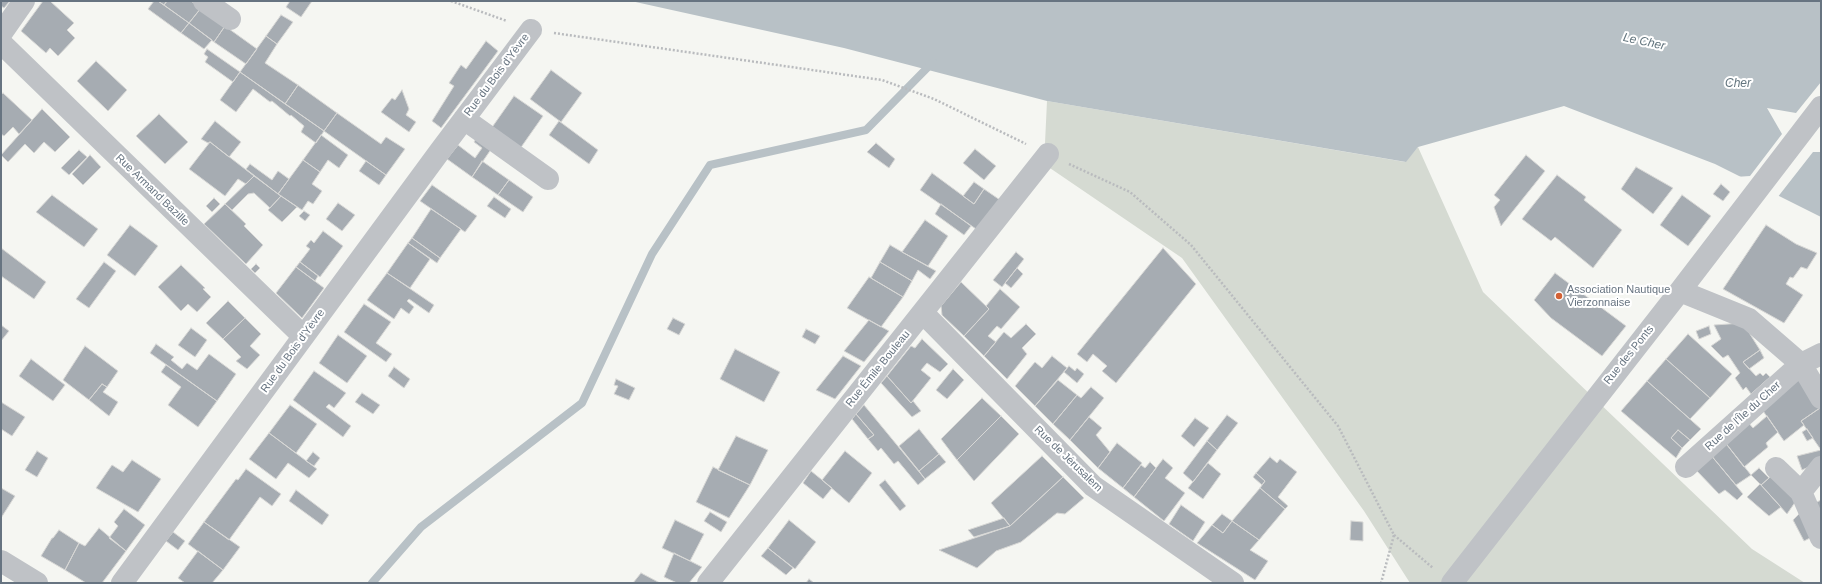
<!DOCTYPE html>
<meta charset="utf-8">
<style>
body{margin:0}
#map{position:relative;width:1822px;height:584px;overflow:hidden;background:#f5f6f2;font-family:Helvetica,sans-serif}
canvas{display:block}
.frame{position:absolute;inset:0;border:2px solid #677481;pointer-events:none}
</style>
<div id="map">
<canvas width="1822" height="584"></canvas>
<div class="frame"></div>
</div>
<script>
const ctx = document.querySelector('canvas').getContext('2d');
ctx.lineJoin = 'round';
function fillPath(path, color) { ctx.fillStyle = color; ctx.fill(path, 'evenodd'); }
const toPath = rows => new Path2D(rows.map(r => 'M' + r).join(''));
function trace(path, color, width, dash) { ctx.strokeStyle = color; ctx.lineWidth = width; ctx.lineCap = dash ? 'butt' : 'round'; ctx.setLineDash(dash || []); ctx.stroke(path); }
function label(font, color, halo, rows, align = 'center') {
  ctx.font = font + ' Helvetica,sans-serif'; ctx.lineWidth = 4; ctx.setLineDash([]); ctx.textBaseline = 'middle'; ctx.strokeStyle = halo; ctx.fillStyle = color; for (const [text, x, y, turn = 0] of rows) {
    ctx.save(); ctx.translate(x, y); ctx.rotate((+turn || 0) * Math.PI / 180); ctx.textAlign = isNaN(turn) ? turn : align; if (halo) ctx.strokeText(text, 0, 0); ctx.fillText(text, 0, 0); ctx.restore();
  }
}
const green = toPath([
 [1047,101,1405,162,1418,147,1483,292,1752,549,1805,583,1410,583,1364,511,1182,258,1044,164]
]);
const water = toPath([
 [631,1,1821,1,1821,217,1715,164,1564,106,1418,147,1406,162,1047,101,844,48]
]);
const pier = toPath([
 [1821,82,1821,152,1813,152,1777,198,1735,177,1750,176,1782,134,1767,108,1796,113]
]);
const stream = toPath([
 [372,583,421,527,582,403,652,254,710,165,866,130,933,62]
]);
const building = toPath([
 [1,1,10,1,4,8,1,6,1,1],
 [43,1,50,1,74,23,67,30,75,38,58,56,50,48,46,53,21,31,43,1],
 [154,1,158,1,189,23,181,33,148,9,154,1],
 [158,1,167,1,164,5,158,1],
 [167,1,191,1,201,8,189,23,164,5,167,1],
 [290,1,312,1,301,17,286,7,290,1],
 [201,8,225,26,214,42,189,23,201,8],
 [281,15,293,22,277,44,266,36,281,15],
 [189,23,212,40,204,49,181,33,189,23],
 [225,26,257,49,246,64,214,42,225,26],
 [266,36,277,44,265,63,298,85,285,104,240,72,266,36],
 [486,41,498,51,441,128,440,127,432,121,454,86,449,83,461,65,466,69,486,41],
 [207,49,240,72,233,82,205,62,208,57,204,54,207,49],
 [96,61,127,90,108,111,77,81,96,61],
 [551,70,582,93,561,122,530,99,551,70],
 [240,72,324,131,316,143,301,132,304,126,291,115,290,116,272,101,270,102,253,89,236,112,220,100,240,72],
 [298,85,337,113,324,131,285,104,298,85],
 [402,90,409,109,406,115,416,122,409,132,381,112,392,98,395,100,402,90],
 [3,93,32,120,19,134,13,127,4,136,1,134,1,95,3,93],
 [514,96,543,116,517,153,488,133,514,96],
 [42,109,70,137,55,152,44,142,34,153,25,144,8,162,1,155,42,109],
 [337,113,381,144,386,137,405,149,386,175,324,131,337,113],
 [159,114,188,142,165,164,136,136,159,114],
 [215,121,241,142,229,157,210,142,208,143,201,139,215,121],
 [559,121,598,150,589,164,549,135,559,121],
 [479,134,494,145,472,177,447,159,458,145,475,158,482,148,474,142,479,134],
 [321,135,348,155,339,168,328,160,320,172,303,160,321,135],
 [210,142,254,176,246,184,238,179,225,196,189,169,210,142],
 [876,143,895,159,889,168,867,152,876,143],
 [975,149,996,166,984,180,963,163,975,149],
 [79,150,87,157,69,175,61,168,79,150],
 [90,155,101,167,83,185,72,174,90,155],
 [1526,155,1545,171,1501,226,1494,207,1500,200,1494,195,1526,155],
 [303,160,320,172,312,184,322,191,313,204,308,201,302,210,278,194,303,160],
 [366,161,386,175,379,185,359,171,366,161],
 [482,161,509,180,498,195,472,177,482,161],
 [250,164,272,180,278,171,289,179,278,194,246,169,250,164],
 [1636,167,1673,188,1653,214,1621,189,1636,167],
 [932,173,974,204,984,189,1000,200,976,229,920,190,932,173],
 [1557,175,1586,197,1584,200,1622,230,1593,268,1555,237,1551,241,1522,219,1557,175],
 [254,176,281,196,270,208,254,193,248,194,232,210,225,204,254,176],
 [509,180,533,197,523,212,498,195,509,180],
 [974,182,984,189,974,204,963,196,974,182],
 [1721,184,1730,192,1723,201,1713,194,1721,184],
 [432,185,477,216,465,232,420,201,432,185],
 [52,195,98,229,84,247,36,212,52,195],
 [1682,195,1711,216,1688,246,1660,225,1682,195],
 [281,196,297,207,282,222,268,210,281,196],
 [494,197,511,209,505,218,487,206,494,197],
 [214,198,220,204,212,212,206,206,214,198],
 [338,203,355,215,342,231,326,219,338,203],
 [225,204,246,224,244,226,263,245,246,264,204,224,225,204],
 [941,204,971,226,964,235,935,214,941,204],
 [431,209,461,229,440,258,412,238,431,209],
 [304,211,310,215,305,221,299,216,304,211],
 [925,220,948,236,928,266,902,252,925,220],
 [130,225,158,246,135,276,107,255,130,225],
 [1766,225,1796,244,1817,253,1807,269,1801,267,1793,278,1790,277,1786,284,1803,295,1784,323,1723,289,1766,225],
 [323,231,343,246,320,277,300,262,310,249,306,246,311,240,314,243,323,231],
 [412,238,440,258,437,263,408,243,412,238],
 [408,243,430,259,410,288,387,273,408,243],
 [890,245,902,252,936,271,930,279,918,270,912,281,880,262,890,245],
 [1,248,46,282,34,299,1,276,1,248],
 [1163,248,1196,284,1116,383,1102,371,1107,366,1093,354,1087,362,1077,354,1163,248],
 [1016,252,1024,259,1002,287,993,280,1016,252],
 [104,262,116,271,89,308,76,299,104,262],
 [300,262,318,276,315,281,296,267,300,262],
 [880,262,912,281,903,297,871,278,880,262],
 [256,264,260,268,255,273,251,269,256,264],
 [181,265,205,288,203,289,211,297,197,312,188,304,181,311,158,287,181,265],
 [296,267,324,288,302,318,276,293,296,267],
 [1017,268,1023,274,1011,288,1005,283,1017,268],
 [387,273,434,305,429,313,409,299,407,301,414,307,409,314,401,308,394,319,367,300,387,273],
 [1555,273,1626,326,1602,356,1551,318,1534,300,1555,273],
 [869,277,903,297,881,327,847,308,869,277],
 [961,282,989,309,964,336,942,315,941,306,961,282],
 [1000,289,1020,307,1001,329,997,326,988,336,996,342,984,356,964,336,989,309,986,306,1000,289],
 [228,301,245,318,223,339,206,323,228,301],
 [364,304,391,322,376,343,392,354,386,362,344,332,364,304],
 [245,318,261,334,250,346,260,355,247,369,236,361,241,357,223,339,245,318],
 [673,318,685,324,679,335,667,329,673,318],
 [869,320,889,331,864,362,844,351,869,320],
 [1743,323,1760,350,1743,362,1756,376,1760,373,1763,376,1766,373,1770,377,1751,394,1746,387,1743,390,1735,378,1740,373,1728,355,1723,358,1711,346,1721,339,1714,325,1743,323],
 [1026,324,1036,334,1022,348,1027,354,1007,379,984,356,1004,332,1011,338,1026,324],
 [1,325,9,331,1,341,1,325],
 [1709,326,1711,334,1699,339,1696,331,1709,326],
 [191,328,207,340,195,357,178,345,191,328],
 [806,329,820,336,815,344,802,337,806,329],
 [1688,334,1732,374,1710,398,1666,359,1688,334],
 [338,335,367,356,347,383,319,363,338,335],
 [922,339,948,364,940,372,927,363,921,370,931,378,911,403,887,376,911,346,915,348,922,339],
 [156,344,174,357,171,360,182,369,187,363,197,370,209,354,236,374,217,401,150,353,156,344],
 [85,346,118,371,107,387,102,384,89,400,63,380,85,346],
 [735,349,780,372,764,402,720,379,735,349],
 [1760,350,1764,358,1749,369,1743,362,1760,350],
 [843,356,861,366,835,399,816,390,843,356],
 [1052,356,1067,368,1035,406,1015,386,1035,362,1042,368,1052,356],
 [31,359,65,385,53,401,19,376,31,359],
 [1666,359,1710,398,1690,419,1647,381,1666,359],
 [166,365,217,401,198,427,168,405,181,387,161,372,166,365],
 [1069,366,1075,371,1077,368,1084,374,1077,383,1064,372,1069,366],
 [394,367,410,379,404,388,388,376,394,367],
 [953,369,964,380,947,399,936,390,953,369],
 [314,371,346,393,334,408,329,404,326,407,351,426,343,437,293,400,314,371],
 [887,376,911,403,913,401,921,411,912,417,881,383,887,376],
 [1800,376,1820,408,1801,421,1804,425,1784,441,1761,408,1800,376],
 [616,379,635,388,629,400,614,394,618,386,614,385,616,379],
 [1058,380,1077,395,1053,424,1035,406,1058,380],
 [1647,381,1701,429,1690,440,1678,430,1671,438,1682,448,1676,458,1621,411,1647,381],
 [102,384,107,387,103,392,118,402,109,416,89,400,102,384],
 [1091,387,1104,398,1070,440,1053,424,1077,395,1081,398,1091,387],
 [362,393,380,405,373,414,355,402,362,393],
 [982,398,1001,416,957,460,941,439,982,398],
 [1,402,25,417,12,436,1,429,1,402],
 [290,405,317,424,296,453,269,433,290,405],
 [864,405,925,479,918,485,898,461,894,464,881,448,878,451,868,439,874,435,856,414,864,405],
 [1820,408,1821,410,1821,450,1801,421,1820,408],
 [856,414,874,435,868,439,852,419,856,414],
 [1227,415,1238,423,1217,450,1207,441,1227,415],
 [1001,416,1019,434,974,481,957,460,1001,416],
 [1767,416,1778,432,1766,443,1768,447,1744,467,1724,441,1747,421,1753,428,1767,416],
 [1089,417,1102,428,1096,435,1110,452,1098,468,1070,440,1089,417],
 [1195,418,1209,428,1194,447,1181,436,1195,418],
 [919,429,939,454,919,471,899,446,919,429],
 [1807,429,1813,438,1807,441,1802,432,1807,429],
 [1678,430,1690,440,1682,448,1671,438,1678,430],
 [269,433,317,469,309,478,288,463,276,479,249,459,269,433],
 [736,436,768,450,750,485,718,470,736,436],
 [1207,441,1217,450,1193,482,1183,473,1207,441],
 [1724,441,1751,475,1736,485,1710,454,1724,441],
 [1117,443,1142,463,1123,488,1098,468,1117,443],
 [1821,450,1821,457,1818,463,1802,470,1797,456,1821,450],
 [37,451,48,458,37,477,25,470,37,451],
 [845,451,872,473,849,503,822,480,845,451],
 [313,452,320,458,314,466,306,461,313,452],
 [939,454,946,462,925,479,919,471,939,454],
 [1710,454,1743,494,1737,500,1725,490,1719,494,1695,469,1710,454],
 [1042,456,1063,477,1010,526,991,503,1042,456],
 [1270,457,1277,463,1280,459,1297,472,1278,497,1288,506,1285,509,1260,488,1265,481,1256,473,1270,457],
 [1163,459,1173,468,1165,478,1185,493,1164,521,1134,497,1163,459],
 [132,460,161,479,138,512,96,488,112,465,123,472,132,460],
 [1150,462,1156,468,1134,497,1123,488,1141,465,1145,468,1150,462],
 [1208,463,1221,474,1203,499,1188,488,1208,463],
 [713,467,750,485,729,518,696,502,713,467],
 [1759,468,1769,478,1761,485,1751,475,1759,468],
 [246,469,281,494,272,506,260,497,229,540,204,522,236,479,238,480,246,469],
 [811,471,832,488,823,499,803,483,811,471],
 [1776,472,1800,495,1787,514,1761,485,1776,472],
 [1256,473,1265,481,1262,485,1253,477,1256,473],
 [1063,477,1084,498,1065,514,1057,513,1021,542,996,551,977,568,939,550,1010,526,1063,477],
 [885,480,906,506,900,511,879,485,885,480],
 [1760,484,1781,507,1769,516,1747,497,1760,484],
 [1,488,15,496,1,518,1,488],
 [1260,488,1285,509,1259,540,1232,521,1260,488],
 [296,490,329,515,322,525,289,501,296,490],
 [1821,500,1821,515,1815,503,1821,500],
 [1181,505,1205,522,1193,541,1169,524,1181,505],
 [124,509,145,525,126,551,109,538,118,526,114,522,124,509],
 [710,512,727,522,721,532,704,521,710,512],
 [1222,514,1232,521,1223,533,1212,525,1222,514],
 [1799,514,1816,535,1804,541,1793,520,1799,514],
 [1004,518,1010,526,974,537,968,530,1004,518],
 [675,520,704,534,690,561,662,548,675,520],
 [789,520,816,542,795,569,768,548,789,520],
 [1232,521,1259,540,1250,550,1268,561,1255,580,1197,543,1212,525,1223,533,1232,521],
 [1351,521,1363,522,1363,541,1350,540,1351,521],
 [204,522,240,547,223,570,188,544,204,522],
 [99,528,126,551,102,583,86,583,65,570,79,543,85,546,99,528],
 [59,530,79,543,65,570,41,556,52,538,53,538,59,530],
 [173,532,185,541,178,550,166,541,173,532],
 [768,548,793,568,786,575,761,556,768,548],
 [198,551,223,570,212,583,185,583,178,578,198,551],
 [674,553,702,567,689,583,677,583,664,577,674,553],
 [641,573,660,583,633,583,641,573],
 [809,579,814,583,806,583,809,579]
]);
const path = toPath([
 [451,1,507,21],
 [554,33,882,80,934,99,1026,144],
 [1069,164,1130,192,1191,245,1338,426,1394,535,1381,583],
 [1394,535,1433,568]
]);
const street = toPath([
 [204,1,230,19],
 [1,34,24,1],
 [1,43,303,336],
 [464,119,548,179],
 [1680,291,1749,319,1801,364,1821,398],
 [923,313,1093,486,1233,583],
 [1686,467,1801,364,1821,354],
 [1821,467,1801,492,1821,538],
 [1776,468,1801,492],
 [1,561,37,583],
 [122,583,440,151,531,30],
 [708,583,1048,154],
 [1452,583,1680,291,1821,107]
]);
const markers = [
 [1559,296,4,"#d36135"]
];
const streetNames = [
 ["Rue du Bois d'Yèvre",497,75,-53],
 ["Rue Armand Bazille",152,190,44],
 ["Rue du Bois d'Yèvre",293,351,-54],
 ["Rue des Ponts",1629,355,-51],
 ["Rue Émile Bouleau",878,369,-51],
 ["Rue de l'Île du Cher",1743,416,-42],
 ["Rue de Jérusalem",1068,459,44]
];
const poiNames = [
 ["Association Nautique",1567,290],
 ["Vierzonnaise",1567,303]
];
const waterNames = [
 ["Le Cher",1644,42,12],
 ["Cher",1738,84]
];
fillPath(green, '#d5dad2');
fillPath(water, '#b8c1c6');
fillPath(pier, '#f5f6f2');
trace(stream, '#b8c1c6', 8);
fillPath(building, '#a6acb2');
trace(building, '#d7d7d5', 1);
trace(path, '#b9bbbe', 2.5, [2, 2]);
trace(street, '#bfc2c6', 22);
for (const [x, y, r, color] of markers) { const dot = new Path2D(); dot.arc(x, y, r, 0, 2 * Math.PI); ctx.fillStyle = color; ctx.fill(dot); trace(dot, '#fff', 1.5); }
label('11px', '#677481', '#fff', streetNames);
label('11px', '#677481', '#fff', poiNames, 'left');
label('italic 12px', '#63757e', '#fff', waterNames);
</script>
